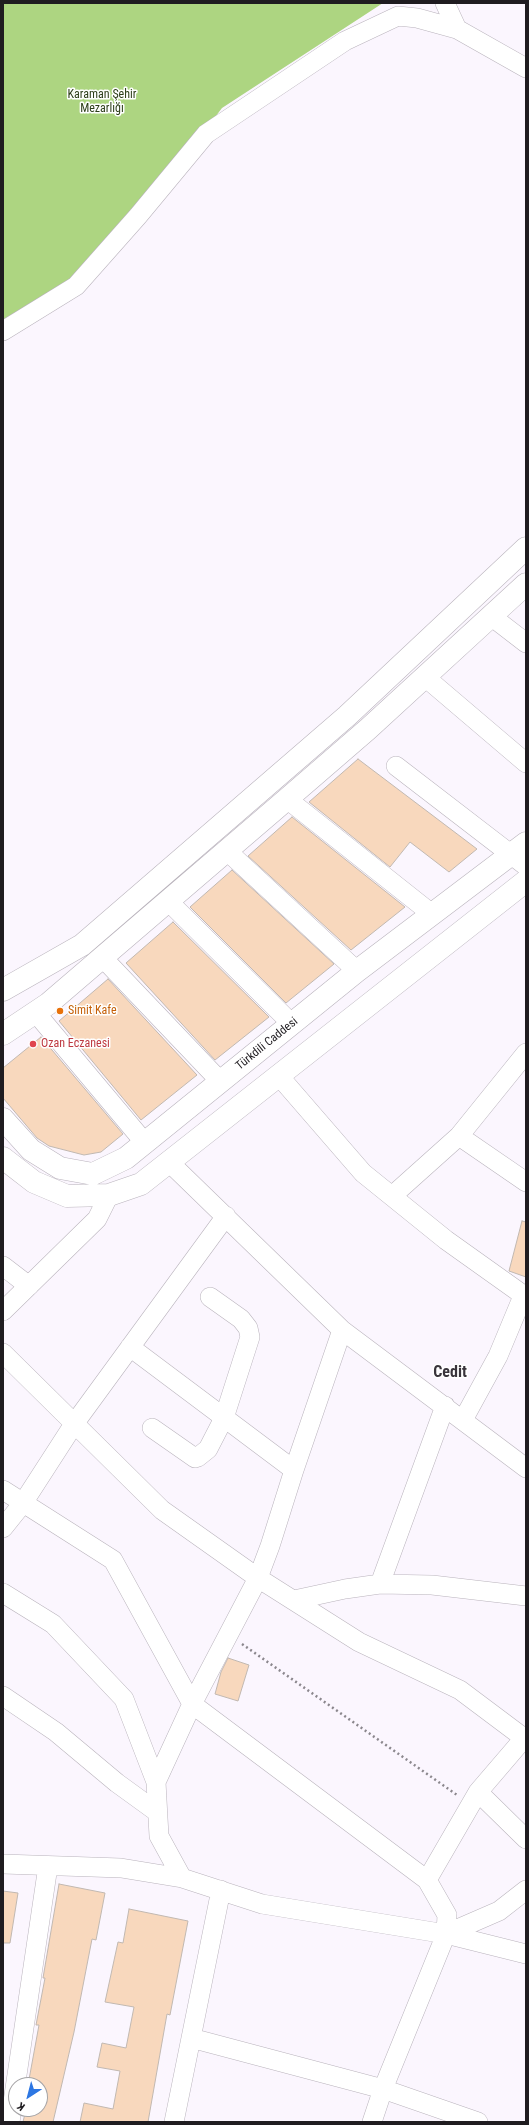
<!DOCTYPE html>
<meta charset="utf-8">
<style>
body{margin:0}
#map{position:relative;width:529px;height:2125px;overflow:hidden;background:#fbf6fe;font-family:"Roboto Condensed",sans-serif}
canvas{display:block}
.frame{position:absolute;inset:0;border:4px solid #1f1c20;pointer-events:none}
.north{position:absolute;left:8px;top:2077px;width:40px;height:40px;box-sizing:border-box;background:#fff;border:1px solid #a5a4a6;border-radius:50%;rotate:216deg;font-size:11px;font-weight:700;line-height:16px;text-align:center;color:#1f1c20}
.north::after{content:'';display:block;margin:auto;width:14px;height:18px;background:#2d77e3;clip-path:polygon(50% 0,100% 100%,50% 72%,0 100%)}
</style>
<div id="map">
<canvas width="529" height="2125"></canvas>
<div class="frame"></div>
<div class="north">K</div>
</div>
<script>
const ctx = document.querySelector('canvas').getContext('2d');
ctx.lineJoin = 'round';
function fillPath(path, color) { ctx.fillStyle = color; ctx.fill(path, 'evenodd'); }
const toPath = rows => new Path2D(rows.map(r => 'M' + r).join(''));
function trace(path, color, width, dash) { ctx.strokeStyle = color; ctx.lineWidth = width; ctx.lineCap = dash ? 'butt' : 'round'; ctx.setLineDash(dash || []); ctx.stroke(path); }
function label(font, color, halo, rows, align = 'center') {
  ctx.font = font + ' "Roboto Condensed",sans-serif'; ctx.lineWidth = 3; ctx.setLineDash([]); ctx.textBaseline = 'middle'; ctx.strokeStyle = halo; ctx.fillStyle = color; for (const [text, x, y, turn = 0] of rows) {
    ctx.save(); ctx.translate(x, y); ctx.rotate((+turn || 0) * Math.PI / 180); ctx.textAlign = isNaN(turn) ? turn : align; if (halo) ctx.strokeText(text, 0, 0); ctx.fillText(text, 0, 0); ctx.restore();
  }
}
const green = toPath([
 [3,3,383,3,222,108,168,179,71,285,3,323]
]);
const building = toPath([
 [358,759,477,849,449,872,410,842,390,867,309,802,358,759],
 [292,817,405,907,351,950,248,856,292,817],
 [232,870,334,964,286,1003,190,907,232,870],
 [173,922,269,1017,215,1060,126,963,173,922],
 [108,979,197,1075,141,1120,59,1021,108,979],
 [41,1037,123,1134,101,1152,84,1155,49,1146,37,1138,3,1098,3,1068,41,1037],
 [522,1221,526,1222,526,1277,509,1271,522,1221],
 [228,1658,249,1665,238,1701,215,1694,221,1672,228,1658],
 [59,1884,105,1893,96,1940,92,1939,74,2032,53,2122,23,2122,26,2109,40,2109,40,2085,28,2085,39,2025,36,2025,45,1978,43,1978,59,1884],
 [3,1891,18,1893,10,1943,3,1943,3,1891],
 [129,1909,188,1921,170,2015,167,2014,148,2122,80,2122,84,2103,113,2109,120,2071,97,2067,102,2043,126,2048,134,2007,105,2002,118,1942,123,1943,129,1909]
]);
const path = toPath([
 [242,1644,457,1795]
]);
const minor = toPath([
 [445,3,457,29,526,68],
 [3,331,76,286,138,216,206,134,345,41,398,16,417,18,457,29],
 [491,616,526,643],
 [425,677,526,763],
 [396,766,526,866],
 [287,799,432,914],
 [226,850,357,971],
 [168,901,292,1024],
 [102,957,220,1081],
 [36,1013,145,1143],
 [279,1076,363,1173,446,1240,526,1297],
 [459,1136,526,1182],
 [169,1162,342,1330,526,1468],
 [392,1196,459,1136,526,1053],
 [3,1266,29,1286],
 [3,1311,97,1219,109,1195],
 [130,1347,294,1470],
 [3,1353,162,1510,258,1578,359,1642,460,1690,524,1738],
 [463,1420,498,1356,523,1296],
 [152,1428,195,1458,198,1457,208,1449,224,1418,250,1337,248,1328,241,1319,210,1297],
 [3,1490,113,1560,192,1704,427,1880,447,1915,446,1934,383,2089,372,2122],
 [3,1528,23,1503,74,1424,226,1216],
 [380,1584,445,1406],
 [3,1593,53,1624,124,1699,156,1782],
 [294,1600,345,1589,380,1584,432,1585,526,1596],
 [3,1696,56,1732,117,1783,157,1812],
 [478,1792,526,1839],
 [3,1864,121,1868,182,1878,262,1904,446,1934,526,1954],
 [182,1878,159,1836,156,1782,192,1704,258,1578,270,1546,294,1470,342,1330],
 [427,1880,478,1792,526,1736],
 [446,1934,499,1911,526,1890],
 [191,2038,383,2089,478,2122],
 [10,2122,48,1866],
 [174,2122,221,1890]
]);
const major = toPath([
 [3,990,82,945,347,716,526,548],
 [3,1034,48,1004,287,799,368,729,526,584],
 [3,1119,31,1150,60,1168,93,1174,126,1158,357,971,526,843],
 [3,1158,34,1182,67,1196,109,1195,141,1184,526,881]
]);
const markers = [
 [60,1011,4,"#e8710a"],
 [33,1044,4,"#e0444e"]
];
const parkNames = [
 ["Karaman Şehir",102,95],
 ["Mezarlığı",102,109]
];
const foodNames = [
 ["Simit Kafe",68,1011]
];
const healthNames = [
 ["Ozan Eczanesi",41,1044]
];
const streetNames = [
 ["Türkdili Caddesi",267,1044,-39]
];
const districtNames = [
 ["Cedit",450,1373]
];
fillPath(green, '#add581');
fillPath(building, '#f8d8bd');
trace(building, '#c1b8b1', 1);
trace(minor, '#b9b3bc', 20);
trace(major, '#b9b3bc', 23);
trace(path, '#8b878d', 2.5, [2, 3]);
trace(minor, '#fff', 19);
trace(major, '#fff', 22);
for (const [x, y, r, color] of markers) { const dot = new Path2D(); dot.arc(x, y, r, 0, 2 * Math.PI); ctx.fillStyle = color; ctx.fill(dot); trace(dot, '#fff', 1.5); }
label('12px', '#2d3e19', '#fff', parkNames);
label('12px', '#c56008', '#fff', foodNames, 'left');
label('12px', '#be3a42', '#fff', healthNames, 'left');
label('12px', '#1f1c20', '#fff', streetNames);
label('bold 16px', '#39343b', '#fff', districtNames);
</script>
